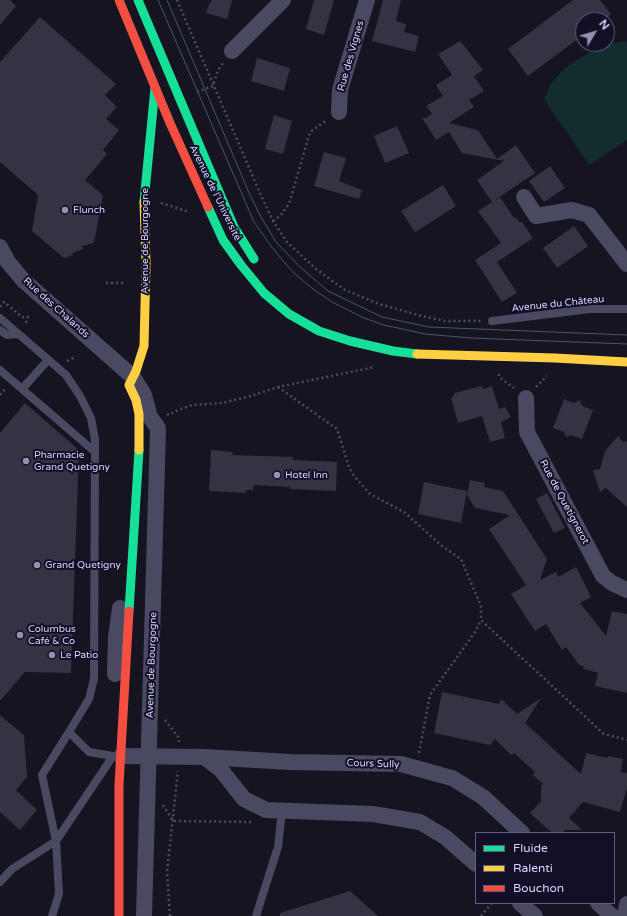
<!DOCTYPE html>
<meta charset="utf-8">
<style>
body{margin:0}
#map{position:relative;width:627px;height:916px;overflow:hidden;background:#161421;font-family:"Varela Round",sans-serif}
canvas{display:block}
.legend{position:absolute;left:475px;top:832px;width:140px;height:72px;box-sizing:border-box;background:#130f26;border:1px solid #625e7d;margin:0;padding:5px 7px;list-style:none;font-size:12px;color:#d9d4ff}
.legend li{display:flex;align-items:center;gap:8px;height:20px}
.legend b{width:20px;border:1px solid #625e7d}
.north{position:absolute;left:575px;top:12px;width:40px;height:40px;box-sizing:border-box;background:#130f26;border:1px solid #625e7d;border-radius:50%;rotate:52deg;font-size:11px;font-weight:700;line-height:16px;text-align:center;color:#d9d4ff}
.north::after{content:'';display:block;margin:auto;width:14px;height:18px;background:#9591b1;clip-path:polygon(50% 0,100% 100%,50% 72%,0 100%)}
</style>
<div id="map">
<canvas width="627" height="916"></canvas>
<ul class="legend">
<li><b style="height:5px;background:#16e098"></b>Fluide</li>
<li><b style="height:5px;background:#ffcf43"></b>Ralenti</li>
<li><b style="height:5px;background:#f24e42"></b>Bouchon</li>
</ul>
<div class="north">N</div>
</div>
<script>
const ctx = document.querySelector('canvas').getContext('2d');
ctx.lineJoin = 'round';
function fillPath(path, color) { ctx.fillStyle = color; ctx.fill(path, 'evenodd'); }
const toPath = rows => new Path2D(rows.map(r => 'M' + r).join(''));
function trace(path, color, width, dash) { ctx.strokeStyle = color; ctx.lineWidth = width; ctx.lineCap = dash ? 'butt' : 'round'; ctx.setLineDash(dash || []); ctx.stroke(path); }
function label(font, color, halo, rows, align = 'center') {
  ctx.font = font + ' "Varela Round",sans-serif'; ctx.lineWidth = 4; ctx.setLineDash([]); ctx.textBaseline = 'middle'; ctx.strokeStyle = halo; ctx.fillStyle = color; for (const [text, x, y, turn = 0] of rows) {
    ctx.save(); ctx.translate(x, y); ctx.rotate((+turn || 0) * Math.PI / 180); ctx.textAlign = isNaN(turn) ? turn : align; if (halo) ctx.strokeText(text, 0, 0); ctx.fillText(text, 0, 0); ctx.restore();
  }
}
const green = toPath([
 [626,41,627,43,627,140,589,165,544,99,551,83,565,68,585,55,611,43]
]);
const building = toPath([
 [0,0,10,0,16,6,0,25],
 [212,0,232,0,227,19,206,13,210,2,211,2],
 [314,0,334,0,324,35,306,29],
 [383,0,401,0,396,21,406,24,404,32,419,36,415,52,372,41],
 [573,0,600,0,611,14,603,20,583,20,583,35,528,76,508,49],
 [40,17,116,84,105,95,117,107,106,119,119,130,103,150,107,154,85,180,103,195,94,243,82,246,83,249,72,253,73,255,64,258,32,231,38,195,0,162,0,62],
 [460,41,483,70,474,76,484,91,469,100,474,107,449,123,478,130,497,159,516,145,535,173,492,202,477,180,504,161,462,153,449,132,436,140,422,118,425,118,432,114,426,106,443,96,436,85,452,75,438,54],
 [257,58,290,68,284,91,251,81],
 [274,115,292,121,283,154,265,149],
 [397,126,409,153,385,163,374,136],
 [324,152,346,158,339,181,362,190,359,199,314,186],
 [550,166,565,188,544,202,529,181],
 [443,185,456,206,415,232,401,211],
 [500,197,514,218,515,217,520,223,522,222,533,238,497,262,517,293,502,302,475,260,501,243,478,211],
 [574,226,588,246,557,268,543,248],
 [482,386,483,389,492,386,499,409,505,407,511,417,501,422,505,438,490,442,482,416,458,423,451,398,454,396,454,393],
 [564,399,574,403,580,400,582,406,593,410,582,439,571,435,566,437,564,432,553,428],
 [25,403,79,450,71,673,25,672,0,701,0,433],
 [618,436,623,442,627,441,627,507,606,488,600,492,593,470,600,469,605,451],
 [211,450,233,452,232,455,293,457,293,460,337,462,336,491,290,489,290,487,254,485,253,490,246,490,246,493,209,491],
 [470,480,485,483,484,487,503,491,547,559,540,580,556,572,558,577,576,567,591,597,580,603,606,636,612,611,627,614,627,693,595,686,598,673,583,669,584,666,579,665,566,647,562,650,546,624,535,631,511,594,526,585,489,529,510,515,475,508,467,495],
 [424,482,467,491,461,523,418,514],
 [547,493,565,528,554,533,536,499],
 [442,692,499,704,501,699,517,714,541,698,525,723,581,774,586,753,607,758,608,756,623,759,621,772,627,773,627,788,620,812,583,802,569,818,582,830,565,830,562,833,552,833,530,813,541,801,541,786,543,784,533,775,535,772,514,753,511,755,495,739,490,745,434,733],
 [0,715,24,735,27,777,16,790,37,810,20,830,0,812],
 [350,891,378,916,280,916,280,913]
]);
const path = toPath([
 [177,0,259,191,273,221,287,242,316,269,345,290,379,304,422,316,445,321,482,321],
 [197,92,213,86,218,70,223,63],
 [161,203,189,212],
 [273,221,281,215,289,204,310,132,327,120],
 [106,283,123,283],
 [0,307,4,302,22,317,28,317,26,323,27,324],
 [67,361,75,357],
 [499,374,499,377,514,388],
 [278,387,337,429,349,467,354,476,370,494,404,512,442,546,461,559,481,606,481,620,604,734,627,740],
 [536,387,547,376],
 [0,395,5,389],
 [167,414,169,415,178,410,192,405,222,403,251,396,278,387,375,367],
 [165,720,179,738,179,742],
 [419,753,430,695,475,632,481,620],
 [163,805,173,821,253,822],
 [170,916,167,872,178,771],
 [481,916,492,903]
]);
const lane = toPath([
 [0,318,66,375,80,396,91,418,95,440,94,679,89,699,69,732,89,752,113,756],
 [492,321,590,309,627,309],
 [0,330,7,335,18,334],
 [0,370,95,452],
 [22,389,48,360],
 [0,882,12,869,56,841,113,756,118,756],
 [52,916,59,894,56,841,42,775,69,732],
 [256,916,278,847,282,811]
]);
const street = toPath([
 [232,51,283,0],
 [339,112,340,90,367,0],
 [524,197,536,216,572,210,589,215,627,264],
 [0,247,8,262,23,280,133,377,144,395,150,417,158,428,144,916],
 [526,398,527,432,603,576,612,583,627,590],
 [115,674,116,637,120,608],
 [121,756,204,757,290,762,401,764,452,778,483,797,522,833],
 [204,757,221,770,244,799,266,810,373,814,420,822,445,837,476,864],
 [520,903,535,916],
 [598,903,612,916],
 [625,916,627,904]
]);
const fast = toPath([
 [138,0,234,227,254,259],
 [144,202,155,88],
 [208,207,223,240,241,265,264,293,289,314,319,331,350,341,393,351,417,354],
 [129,611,139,450]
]);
const slow = toPath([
 [417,354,555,358,627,362],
 [139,450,139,414,136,400,129,385,136,371,144,346,146,264,144,202]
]);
const jam = toPath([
 [119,0,170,123,208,207],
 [119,916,119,785,129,611]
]);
const tram = toPath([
 [158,0,254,222,271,246,284,262,296,275,313,289,332,302,364,318,384,325,425,334,471,338,627,344],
 [167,0,250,195,261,217,276,242,300,267,328,291,382,317,429,327,627,335]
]);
const markers = [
 [65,210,4,"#9591b1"],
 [26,461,4,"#9591b1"],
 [277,475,4,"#9591b1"],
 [37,565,4,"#9591b1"],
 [20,635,4,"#9591b1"],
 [52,655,4,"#9591b1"]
];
const streetNames = [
 ["Rue des Vignes",351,56,-74],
 ["Avenue de l'Université",215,193,64],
 ["Avenue de Bourgogne",145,241,-90],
 ["Avenue du Château",558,304,-6],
 ["Rue des Chalands",56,308,42],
 ["Rue de Quetignerot",564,502,62],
 ["Avenue de Bourgogne",152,665,-88],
 ["Cours Sully",373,764,2]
];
const poiNames = [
 ["Flunch",73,210],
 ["Pharmacie",34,455],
 ["Grand Quetigny",34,467],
 ["Hotel Inn",285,475],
 ["Grand Quetigny",45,565],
 ["Columbus",28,629],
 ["Café & Co",28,641],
 ["Le Patio",60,655]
];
fillPath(green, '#132c2d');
fillPath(building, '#343243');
trace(path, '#44505f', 2.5, [2, 3]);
trace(lane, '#4a4962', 8);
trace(street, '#4a4962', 16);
trace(fast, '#16e098', 9);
trace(slow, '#ffcf43', 9);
trace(jam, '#f24e42', 9);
trace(tram, '#43596b', 1);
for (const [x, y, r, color] of markers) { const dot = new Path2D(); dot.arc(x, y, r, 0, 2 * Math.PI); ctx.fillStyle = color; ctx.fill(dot); trace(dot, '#130f26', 1.5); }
label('10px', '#d9d4ff', '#130f26', streetNames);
label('10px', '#d9d4ff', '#130f26', poiNames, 'left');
</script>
